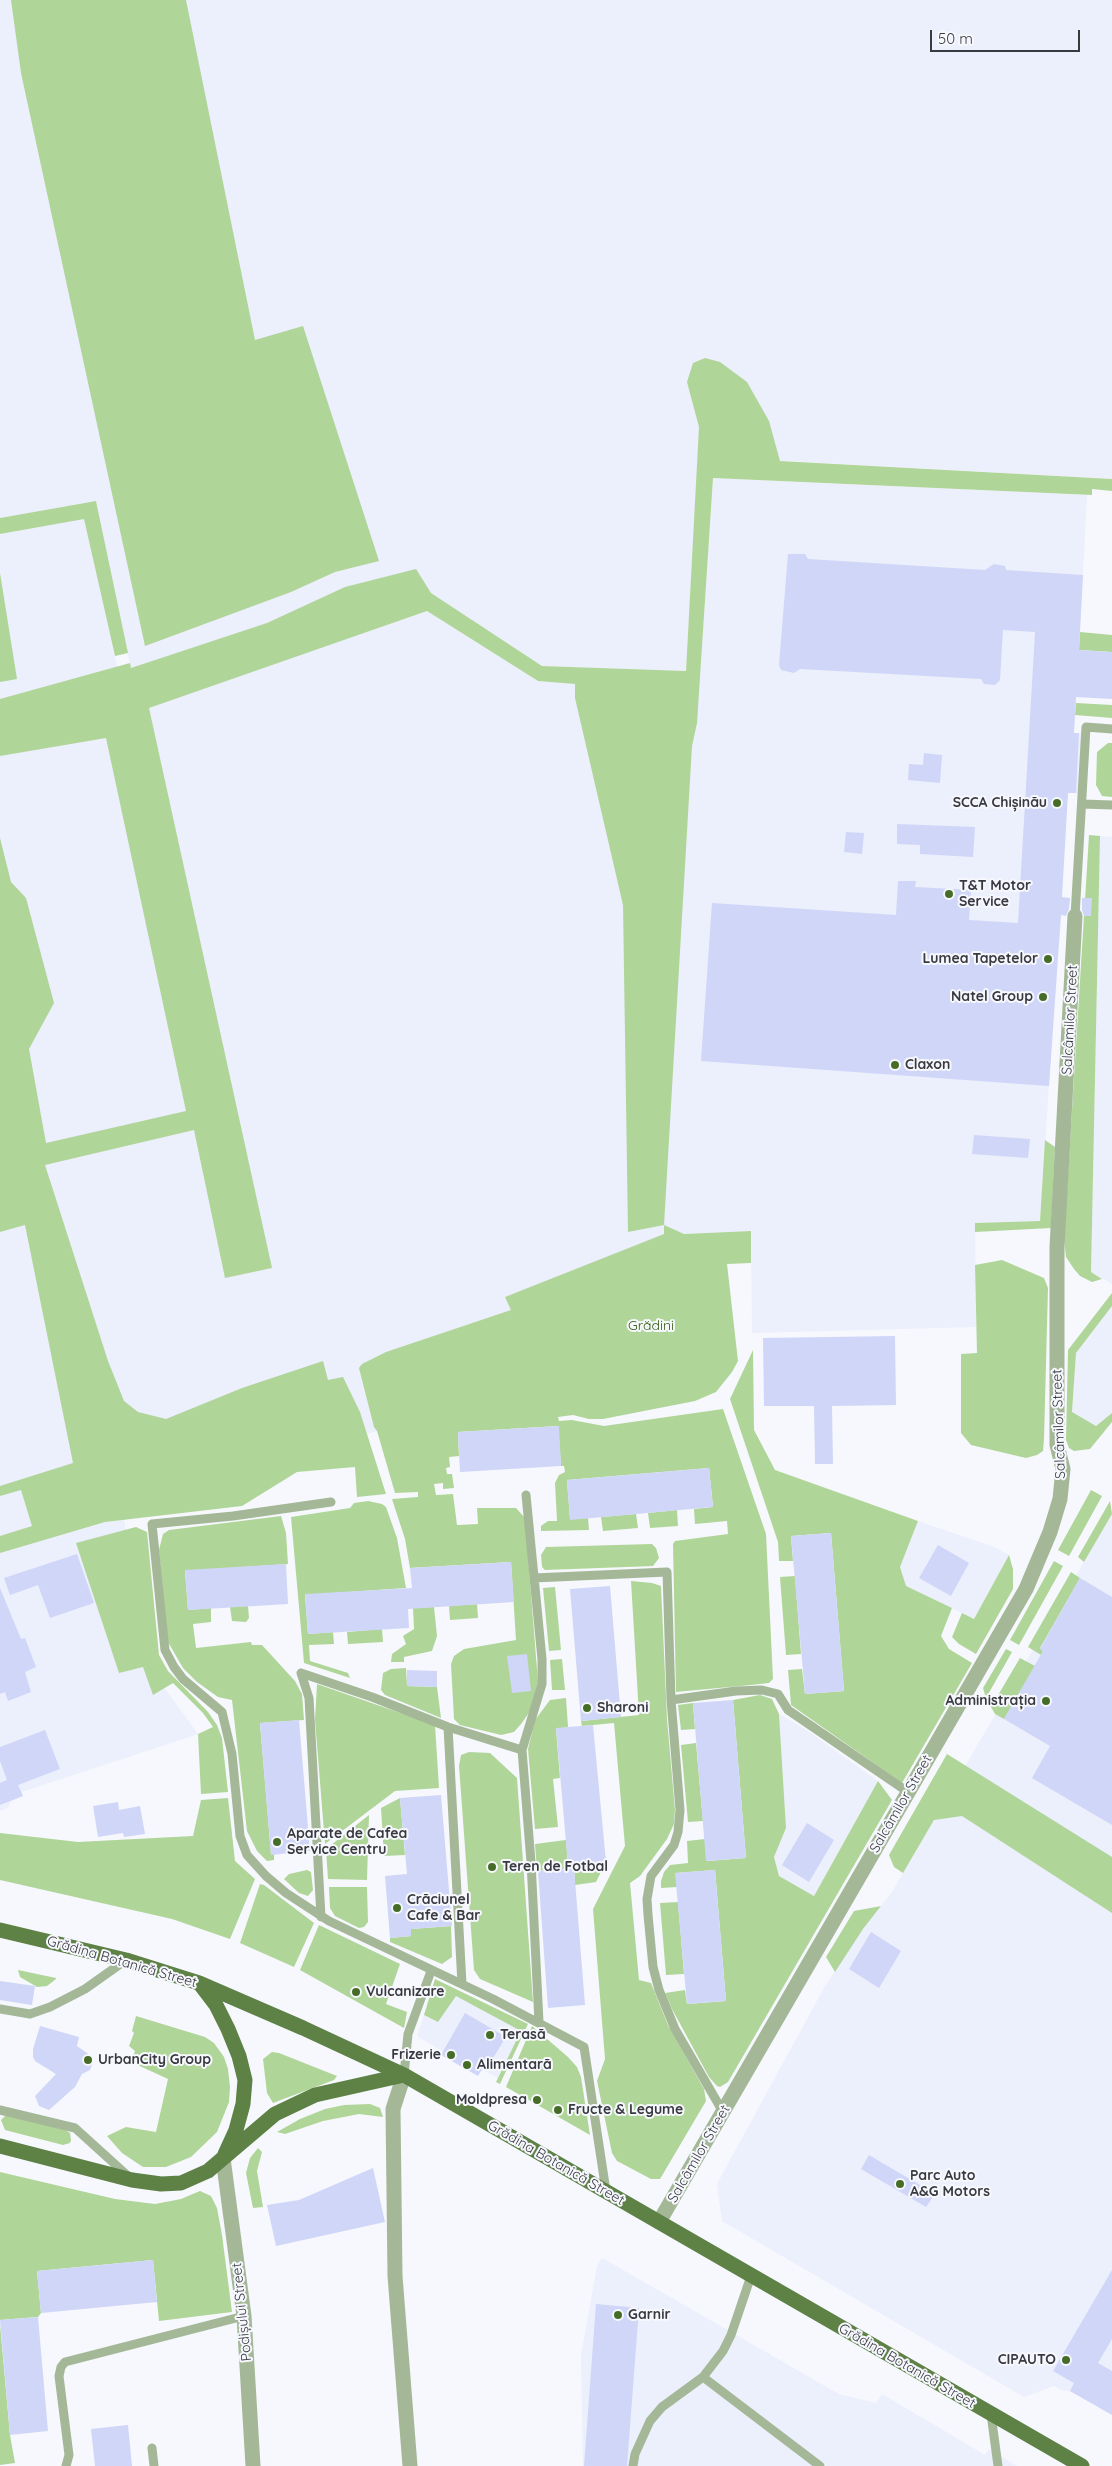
<!DOCTYPE html>
<meta charset="utf-8">
<style>
body{margin:0}
#map{position:relative;width:1112px;height:2466px;overflow:hidden;background:#f6f8fd;font-family:Quicksand,sans-serif}
canvas{display:block}
.scale{position:absolute;left:930px;top:30px;width:150px;height:22px;box-sizing:border-box;border:2px solid #393a40;border-top:0;padding-left:6px;font-size:15px;line-height:18px;white-space:nowrap;color:#393a40;-webkit-text-stroke:4px #f6f8fd;paint-order:stroke}
</style>
<div id="map">
<canvas width="1112" height="2466"></canvas>
<div class="scale">50 m</div>
</div>
<script>
const ctx = document.querySelector('canvas').getContext('2d');
ctx.lineJoin = 'round';
function fillPath(path, color) { ctx.fillStyle = color; ctx.fill(path, 'evenodd'); }
const toPath = rows => new Path2D(rows.map(r => 'M' + r).join(''));
function trace(path, color, width, dash) { ctx.strokeStyle = color; ctx.lineWidth = width; ctx.lineCap = dash ? 'butt' : 'round'; ctx.setLineDash(dash || []); ctx.stroke(path); }
function label(font, color, halo, rows, align = 'center') {
  ctx.font = font + ' Quicksand,sans-serif'; ctx.lineWidth = 4; ctx.setLineDash([]); ctx.textBaseline = 'middle'; ctx.strokeStyle = halo; ctx.fillStyle = color; for (const [text, x, y, turn = 0] of rows) {
    ctx.save(); ctx.translate(x, y); ctx.rotate((+turn || 0) * Math.PI / 180); ctx.textAlign = isNaN(turn) ? turn : align; if (halo) ctx.strokeText(text, 0, 0); ctx.fillText(text, 0, 0); ctx.restore();
  }
}
const built = toPath([
 [0,0,1112,0,1112,479,698,456,686,671,542,666,431,593,137,698,96,501,0,518],
 [713,478,1087,495,1076,703,1072,733,1082,733,1078,793,1068,793,1040,1221,975,1223,976,1327,752,1333,751,1231,684,1234,654,1362,450,1405,124,1520,152,1671,198,1734,22,1792,23,1796,11,1801,8,1808,0,1811,0,534,84,518,128,715,427,611,538,681,699,692],
 [1100,836,1112,837,1112,1284,1091,1272],
 [1112,1306,1112,1413,1096,1426,1072,1413,1076,1353],
 [1112,1514,1112,2415,1070,2391,1061,2390,1054,2386,1024,2397,722,2221,717,2184,824,1988,863,1929,892,1892],
 [918,1521,994,1547,1009,1555,974,1619,906,1586,900,1567],
 [779,1714,805,1729,878,1781,814,1896,779,1876,774,1857,786,1828],
 [455,1995,522,2031,498,2078,482,2070,478,2076,441,2055,443,2052,417,2036,424,2015,438,2022],
 [602,2258,839,2394,876,2403,882,2394,985,2455,989,2449,1017,2466,583,2466,581,2355,597,2266]
]);
const green = toPath([
 [11,0,186,0,255,340,303,326,379,561,335,572,291,592,145,646,21,73],
 [705,358,720,362,747,382,769,421,780,461,1112,479,1112,491,1092,489,1092,495,713,478,697,723,692,746,664,1225,684,1234,751,1231,751,1263,727,1264,738,1361,732,1372,716,1392,695,1401,603,1419,589,1419,573,1415,558,1417,559,1421,572,1420,604,1426,723,1409,766,1534,773,1679,769,1683,751,1685,676,1692,673,1544,675,1541,728,1534,727,1521,695,1524,694,1509,713,1507,709,1468,567,1480,570,1519,588,1518,589,1530,541,1531,541,1526,548,1521,557,1521,555,1483,559,1475,565,1472,564,1466,561,1466,558,1426,458,1432,459,1456,449,1457,450,1467,446,1468,447,1474,452,1474,454,1488,443,1489,443,1483,434,1484,436,1495,453,1494,457,1525,478,1524,477,1508,516,1508,525,1518,538,1682,531,1710,521,1724,514,1732,501,1735,460,1725,454,1719,451,1664,454,1656,464,1649,516,1640,511,1562,410,1568,405,1539,392,1499,418,1497,418,1492,395,1493,377,1431,374,1427,359,1368,362,1364,386,1352,511,1310,505,1297,664,1234,664,1225,628,1232,623,905,575,698,575,684,538,681,427,611,149,708,272,1268,225,1278,194,1130,45,1165,108,1361,124,1401,138,1412,166,1419,242,1388,323,1361,328,1380,343,1377,360,1412,386,1494,357,1497,355,1467,297,1472,242,1506,105,1522,0,1553,0,1536,32,1526,21,1490,0,1496,0,1486,73,1463,25,1225,0,1232,0,838,11,882,26,898,54,1003,29,1049,46,1143,186,1111,106,738,0,756,0,699,130,663,131,668,267,623,345,587,416,569,431,593,542,666,686,671,699,427,687,382,693,363],
 [96,501,128,653,115,656,84,519,0,534,0,518],
 [0,573,17,679,0,682],
 [1080,632,1112,635,1112,652,1079,650],
 [1076,703,1112,705,1112,718,1075,715],
 [1108,743,1112,743,1112,797,1102,796,1096,785,1097,752],
 [1089,835,1100,836,1091,1272,1102,1279,1092,1282,1080,1276,1074,1269,1066,1257,1064,1240],
 [1045,1140,1055,1147,1051,1228,975,1232,975,1223,1040,1221],
 [1002,1260,1044,1278,1048,1288,1044,1439,1043,1451,1037,1455,1026,1458,971,1445,961,1433,961,1354,977,1353,975,1265],
 [1112,1293,1112,1306,1076,1353,1072,1412,1096,1426,1112,1413,1112,1422,1090,1449,1074,1451,1069,1448,1066,1440,1068,1350],
 [753,1350,754,1430,775,1470,918,1521,900,1567,906,1586,952,1608,941,1636,949,1649,972,1663,902,1783,791,1705,788,1670,802,1669,805,1694,844,1691,831,1533,791,1536,793,1561,779,1561,778,1542,730,1399],
 [1091,1490,1102,1496,1069,1556,1058,1550],
 [368,1501,382,1504,386,1507,397,1538,406,1588,305,1595,308,1634,333,1632,334,1644,309,1645,310,1661,348,1673,350,1678,304,1663,291,1517,350,1508,354,1503],
 [1110,1501,1112,1514,1084,1562,1078,1557],
 [677,1510,678,1526,650,1528,648,1513],
 [636,1514,638,1528,603,1531,601,1517],
 [281,1516,286,1533,288,1564,185,1571,188,1610,211,1608,211,1622,193,1624,196,1648,251,1642,252,1645,262,1645,295,1681,302,1694,304,1720,260,1723,271,1854,274,1854,274,1860,267,1861,257,1851,247,1831,232,1700,218,1697,197,1682,183,1668,168,1642,159,1550,163,1534,169,1530],
 [136,1527,147,1532,159,1655,168,1671,208,1712,217,1725,222,1738,228,1792,201,1794,198,1734,213,1727,203,1713,173,1683,153,1695,143,1667,119,1673,76,1543],
 [652,1544,656,1548,659,1558,653,1566,545,1570,542,1567,541,1555,546,1547],
 [1009,1555,1013,1569,1013,1589,976,1654,959,1644,952,1637,962,1613,974,1619],
 [1054,1561,1063,1566,1019,1645,1010,1640],
 [1071,1572,1080,1578,1040,1648,1043,1651,1041,1655,1028,1647],
 [795,1576,801,1654,786,1655,780,1577],
 [631,1581,652,1583,661,1586,667,1719,675,1810,674,1824,667,1839,640,1876,630,1883,639,1980,651,1983,668,2025,704,2089,706,2101,660,2179,651,2179,617,2161,612,2153,597,2081,605,2059,593,1909,625,1846,614,1723,582,1726,581,1721,639,1715],
 [555,1587,561,1650,549,1651,543,1588],
 [477,1604,478,1618,450,1620,449,1606],
 [248,1606,249,1618,246,1622,232,1621,230,1607],
 [434,1607,437,1636,432,1651,404,1657,404,1662,391,1662,392,1654,406,1644,403,1636,414,1629,413,1608],
 [382,1629,383,1642,348,1644,347,1632],
 [1006,1649,1012,1652,986,1698,983,1688],
 [1020,1658,1035,1666,1004,1719,995,1714,991,1707],
 [562,1659,565,1690,552,1690,550,1660],
 [406,1668,407,1686,437,1687,441,1718,385,1695,381,1690,383,1673,391,1669],
 [317,1684,435,1725,439,1788,395,1791,325,1844,315,1720],
 [760,1695,772,1699,779,1714,786,1828,774,1857,779,1876,814,1896,878,1781,892,1800,728,2082,720,2087,717,2086,709,2077,672,2009,665,1993,685,1990,687,2004,726,2001,715,1870,676,1873,677,1887,661,1888,661,1881,664,1872,670,1865,688,1863,687,1841,705,1839,707,1861,746,1858,733,1700],
 [566,1698,568,1727,556,1729,560,1778,553,1779,558,1827,535,1829,528,1749,535,1720,550,1700],
 [693,1703,695,1729,681,1730,678,1705],
 [696,1743,703,1821,688,1822,681,1745],
 [469,1752,490,1753,517,1778,533,2002,480,1979,474,1970,459,1766,461,1755],
 [947,1754,1112,1857,1112,1913,962,1816,934,1820,903,1873,894,1867,889,1855],
 [228,1798,235,1861,255,1879,230,1939,172,1919,0,1880,0,1833,78,1842,193,1836,201,1800],
 [400,1798,405,1855,384,1856,381,1808],
 [369,1815,367,1880,328,1879,326,1849],
 [566,1840,568,1865,606,1862,596,1882,575,1885,574,1868,537,1871,535,1844],
 [307,1870,311,1872,313,1890,308,1896,299,1893,284,1879,289,1874],
 [260,1884,264,1885,314,1923,294,1967,240,1943],
 [329,1887,367,1887,368,1922,364,1927,359,1928,335,1916,330,1908],
 [678,1902,684,1974,666,1975,660,1903],
 [881,1906,863,1929,835,1972,826,1957,854,1911],
 [319,1925,400,1964,386,2004,407,2012,404,2028,300,1970],
 [451,1926,452,1957,442,1964,390,1942,390,1938,411,1936,411,1929],
 [18,1970,56,1978,56,1979,47,1986,37,1987,20,1977],
 [435,1979,528,2024,500,2084,496,2082,521,2031,456,1996,438,2022,424,2015],
 [136,2016,205,2037,214,2043,224,2057,228,2069,230,2087,229,2102,217,2132,191,2157,166,2167,143,2167,122,2153,107,2136,126,2127,156,2132,168,2079,131,2062,135,2051,129,2046,134,2033,132,2031],
 [532,2026,568,2057,577,2067,581,2077,590,2135,506,2087],
 [272,2052,279,2053,337,2076,334,2080,273,2103,267,2093,263,2059],
 [370,2104,380,2108,383,2117,359,2114,323,2121,285,2134,277,2132,300,2119,325,2109,344,2105],
 [6,2115,64,2129,70,2133,71,2140,70,2143,63,2145,5,2130,1,2120],
 [258,2148,262,2152,257,2171,263,2207,253,2208,246,2173,250,2158],
 [0,2172,115,2199,155,2204,181,2199,200,2191,211,2196,217,2208,222,2235,232,2312,159,2321,153,2260,37,2271,41,2313,38,2317,0,2320],
 [0,2324,10,2435,15,2463,0,2465]
]);
const building = toPath([
 [788,554,805,554,808,559,985,570,994,564,1005,566,1006,570,1083,575,1079,650,1112,652,1112,699,1076,697,1074,733,1079,733,1076,793,1068,793,1062,897,1070,898,1069,909,1066,916,1061,915,1049,1086,701,1061,712,903,896,915,898,881,916,881,915,887,971,890,969,920,1018,923,1035,632,1003,630,1000,680,995,685,984,684,981,679,800,669,794,673,781,670,779,665],
 [924,753,942,755,940,783,908,780,909,764,923,765],
 [897,824,975,827,973,857,920,854,920,845,897,844],
 [846,832,864,833,862,854,844,852],
 [1082,898,1092,898,1091,916,1084,916,1082,910],
 [974,1135,1030,1139,1028,1158,972,1154],
 [895,1336,896,1405,832,1406,833,1464,815,1464,814,1406,764,1406,763,1338],
 [559,1426,561,1466,460,1472,458,1432],
 [709,1468,713,1507,570,1520,567,1480],
 [831,1533,844,1691,805,1694,791,1536],
 [938,1545,969,1563,951,1596,919,1578],
 [77,1554,94,1603,50,1618,38,1585,10,1595,4,1578],
 [511,1562,514,1602,408,1609,409,1628,308,1634,305,1594,412,1588,410,1568],
 [286,1564,288,1604,188,1610,185,1570],
 [1080,1578,1112,1597,1112,1825,1032,1778,1050,1746,1004,1719,1043,1651,1040,1649],
 [610,1586,621,1717,581,1721,570,1589],
 [0,1588,21,1639,25,1638,36,1667,25,1672,31,1692,8,1701,5,1692,0,1694],
 [527,1654,531,1691,512,1693,507,1656],
 [407,1670,437,1671,437,1687,407,1686],
 [733,1700,746,1858,706,1861,693,1703],
 [299,1720,310,1851,271,1855,260,1723],
 [593,1725,606,1862,568,1865,556,1728],
 [45,1730,60,1769,18,1785,23,1796,0,1805,0,1783,7,1780,0,1761,0,1747],
 [441,1795,452,1926,411,1929,411,1936,390,1938,385,1876,407,1874,400,1798],
 [118,1802,119,1810,140,1806,145,1834,124,1837,123,1833,98,1837,93,1806],
 [807,1823,834,1840,809,1882,782,1865],
 [574,1868,585,2005,548,2008,538,1871],
 [715,1870,726,2001,687,2004,675,1873],
 [871,1932,901,1951,879,1988,849,1969],
 [0,1981,35,1986,32,2005,0,2000],
 [465,2013,506,2037,485,2071,482,2069,478,2076,441,2055],
 [40,2026,79,2037,77,2046,90,2055,93,2062,90,2070,82,2074,75,2087,49,2110,39,2106,35,2096,56,2074,35,2061,33,2057,33,2049],
 [869,2155,935,2194,926,2207,861,2169],
 [373,2168,385,2222,276,2246,267,2205,299,2200],
 [153,2260,157,2302,41,2313,37,2271],
 [1112,2270,1112,2339,1098,2363,1112,2371,1112,2415,1070,2391,1074,2383,1053,2371],
 [596,2304,639,2308,627,2466,584,2466],
 [38,2317,48,2431,10,2435,0,2320],
 [128,2425,132,2466,95,2466,91,2429]
]);
const lane = toPath([
 [1082,804,1112,805],
 [1075,916,1086,727,1112,729],
 [526,1495,542,1659,542,1684,522,1750,531,1862,539,2022],
 [331,1502,233,1516,152,1524,165,1650,174,1667,183,1679,222,1712,232,1754,240,1836,247,1855,266,1876,286,1893,329,1921,493,1999,584,2047,606,2191],
 [534,1578,667,1572,671,1700,680,1810,678,1832,674,1845,651,1876,647,1899,648,1915,653,1967,659,1990,675,2029,723,2112],
 [301,1673,309,1698,321,1917],
 [301,1673,372,1697,448,1727,522,1750],
 [671,1700,736,1691,762,1690,778,1694,788,1710,908,1792],
 [448,1727,462,1984],
 [0,2009,30,2014,50,2007,85,1989,126,1960],
 [404,2075,408,2034,431,1971],
 [0,2110,75,2128,128,2176],
 [703,2377,820,2466],
 [991,2414,998,2466],
 [152,2448,154,2466],
 [66,2466,69,2455,59,2376,61,2367,65,2362,244,2316],
 [633,2466,635,2454,650,2421,662,2407,703,2377,723,2351,731,2335,751,2276]
]);
const street = toPath([
 [404,2075,393,2109,395,2276,410,2466],
 [223,2158,244,2316,253,2466],
 [659,2222,1026,1589,1050,1532,1060,1499,1063,1469,1057,1445,1057,1247,1075,916]
]);
const primary = toPath([
 [0,1930,126,1960,199,1983,303,2028,404,2075,1082,2466],
 [200,1984,216,2005,228,2029,239,2056,245,2080,243,2104,236,2130,225,2154],
 [0,2146,132,2180,161,2184,181,2183,208,2171,275,2114,315,2095,404,2075]
]);
const markers = [
 [1057,803,5,"#466d28"],
 [949,894,5,"#466d28"],
 [1048,959,5,"#466d28"],
 [1043,997,5,"#466d28"],
 [895,1065,5,"#466d28"],
 [1046,1701,5,"#466d28"],
 [587,1708,5,"#466d28"],
 [277,1842,5,"#466d28"],
 [492,1867,5,"#466d28"],
 [397,1908,5,"#466d28"],
 [356,1992,5,"#466d28"],
 [490,2035,5,"#466d28"],
 [451,2055,5,"#466d28"],
 [88,2060,5,"#466d28"],
 [467,2065,5,"#466d28"],
 [537,2100,5,"#466d28"],
 [558,2110,5,"#466d28"],
 [900,2184,5,"#466d28"],
 [618,2315,5,"#466d28"],
 [1066,2360,5,"#466d28"]
];
const poiNames = [
 ["SCCA Chișinău",1047,803,"right"],
 ["T&T Motor",959,886],
 ["Service",959,902],
 ["Lumea Tapetelor",1038,959,"right"],
 ["Natel Group",1033,997,"right"],
 ["Claxon",905,1065],
 ["Administrația",1036,1701,"right"],
 ["Sharoni",597,1708],
 ["Aparate de Cafea",287,1834],
 ["Service Centru",287,1850],
 ["Teren de Fotbal",502,1867],
 ["Crăciunel",407,1900],
 ["Cafe & Bar",407,1916],
 ["Vulcanizare",366,1992],
 ["Terasă",500,2035],
 ["Frizerie",441,2055,"right"],
 ["UrbanCity Group",98,2060],
 ["Alimentară",477,2065],
 ["Moldpresa",527,2100,"right"],
 ["Fructe & Legume",568,2110],
 ["Parc Auto",910,2176],
 ["A&G Motors",910,2192],
 ["Garnir",628,2315],
 ["CIPAUTO",1056,2360,"right"]
];
const streetNames = [
 ["Salcâmilor Street",1070,1020,-87],
 ["Salcâmilor Street",1059,1424,-92],
 ["Salcâmilor Street",901,1804,-60],
 ["Grădina Botanică Street",122,1962,16],
 ["Salcâmilor Street",699,2154,-60],
 ["Grădina Botanică Street",556,2163,30],
 ["Podișului Street",242,2312,-96],
 ["Grădina Botanică Street",907,2366,30]
];
const parkNames = [
 ["Grădini",651,1326]
];
fillPath(built, '#eceffc');
fillPath(green, '#b0d598');
fillPath(building, '#d0d6f7');
trace(lane, '#a4b898', 9);
trace(street, '#a4b898', 15);
trace(primary, '#5e8146', 15);
for (const [x, y, r, color] of markers) { const dot = new Path2D(); dot.arc(x, y, r, 0, 2 * Math.PI); ctx.fillStyle = color; ctx.fill(dot); trace(dot, '#f6f8fd', 2); }
label('bold 14px', '#393a40', '#f6f8fd', poiNames, 'left');
label('14px', '#393a40', '#f6f8fd', streetNames);
label('14px', '#365e11', '#f6f8fd', parkNames);
</script>
